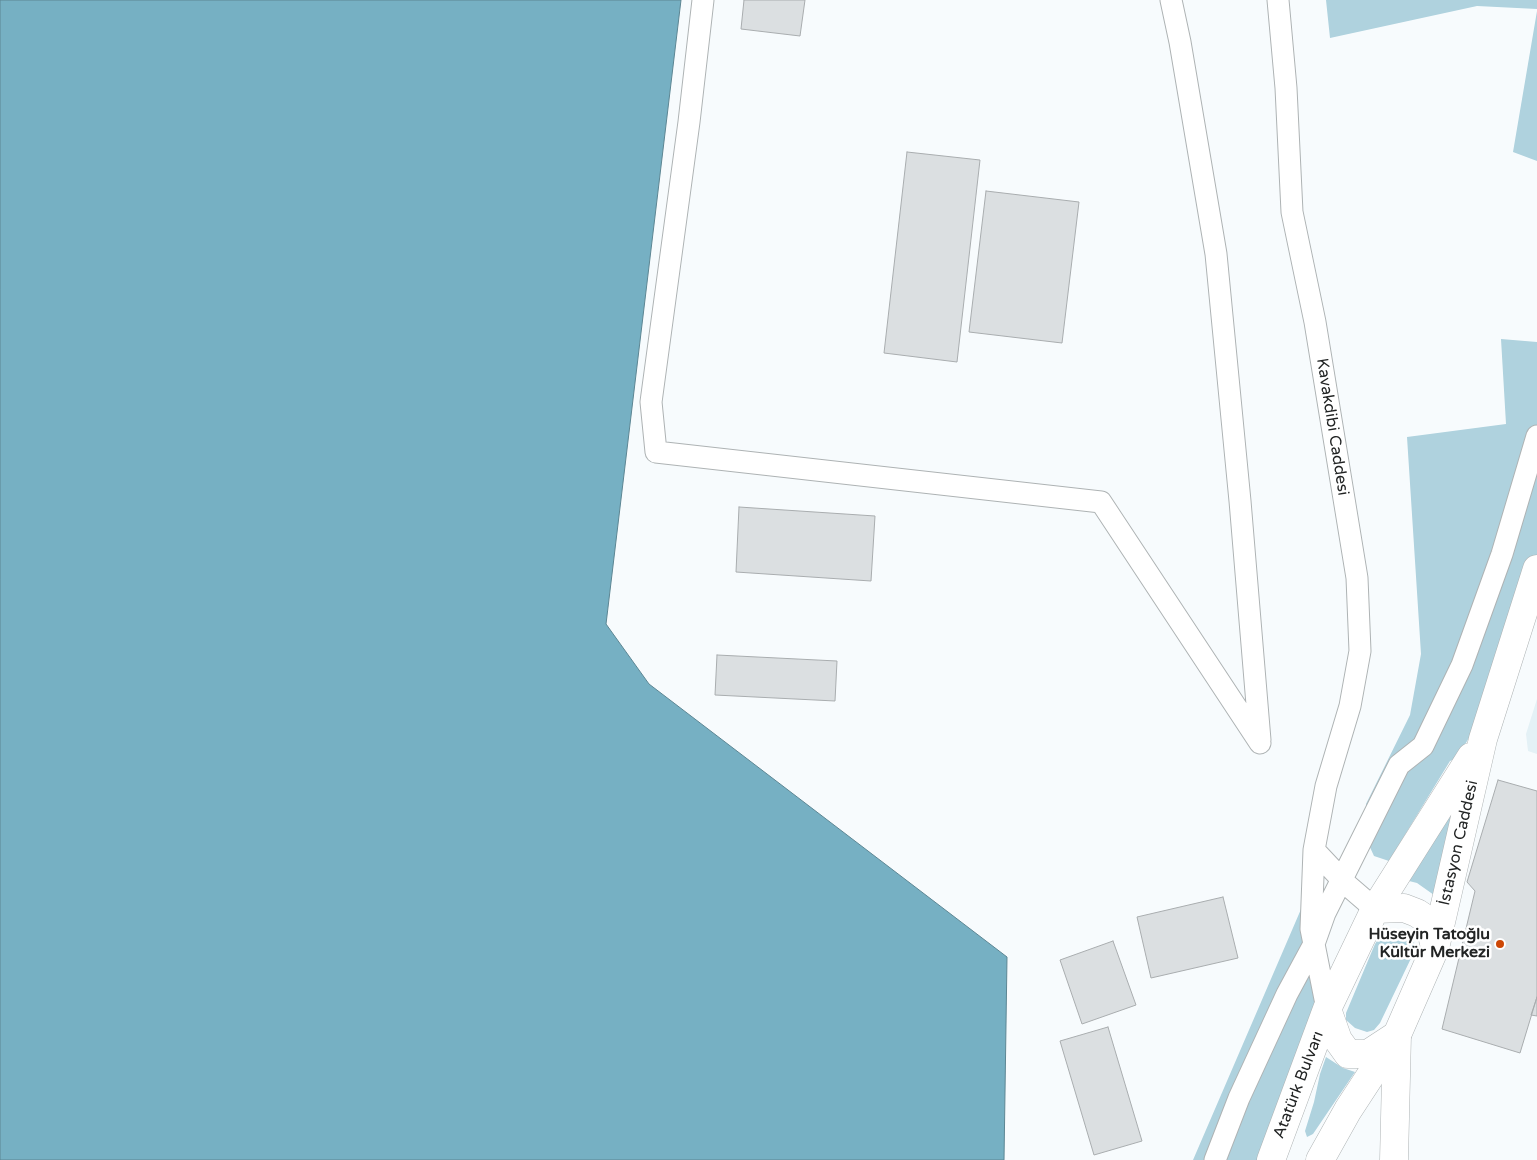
<!DOCTYPE html>
<meta charset="utf-8">
<style>
body{margin:0}
canvas{display:block;background:#f7fbfd}
</style>
<canvas width="1537" height="1160"></canvas>
<script>
const ctx = document.querySelector('canvas').getContext('2d');
ctx.lineJoin = 'round';
function fillPath(path, color) { ctx.fillStyle = color; ctx.fill(path, 'evenodd'); }
const toPath = rows => new Path2D(rows.map(r => 'M' + r).join(''));
function trace(path, color, width, dash) { ctx.strokeStyle = color; ctx.lineWidth = width; ctx.lineCap = dash ? 'butt' : 'round'; ctx.setLineDash(dash || []); ctx.stroke(path); }
function label(font, color, halo, rows, align = 'center') {
  ctx.font = font + ' "Varela Round",sans-serif'; ctx.lineWidth = 5; ctx.setLineDash([]); ctx.textBaseline = 'middle'; ctx.strokeStyle = halo; ctx.fillStyle = color; for (const [text, x, y, turn = 0] of rows) {
    ctx.save(); ctx.translate(x, y); ctx.rotate((+turn || 0) * Math.PI / 180); ctx.textAlign = isNaN(turn) ? turn : align; if (halo) ctx.strokeText(text, 0, 0); ctx.fillText(text, 0, 0); ctx.restore();
  }
}
const built = toPath([
 [1537,699,1537,754,1528,751,1526,734]
]);
const green = toPath([
 [1326,0,1537,0,1537,9,1477,6,1330,38],
 [1537,11,1537,161,1513,152],
 [1501,339,1537,342,1537,572,1483,714,1457,758,1450,761,1389,861,1374,856,1368,843,1366,804,1410,715,1421,654,1407,437,1506,424],
 [1453,814,1434,895,1417,883,1405,880,1447,818],
 [1311,886,1320,1048,1277,1160,1193,1160],
 [1389,929,1401,931,1410,936,1414,942,1415,950,1380,1023,1374,1030,1367,1032,1355,1028,1346,1020,1346,1013,1375,944,1382,933],
 [1326,1057,1343,1068,1355,1072,1313,1134,1307,1137,1305,1131,1314,1102,1320,1074]
]);
const water = toPath([
 [0,0,681,0,606,624,649,684,1007,957,1004,1160,0,1160,0,0]
]);
const building = toPath([
 [744,0,805,0,800,36,741,29,744,0],
 [907,152,980,160,957,362,884,353,907,152],
 [986,191,1079,202,1062,343,969,332,986,191],
 [739,507,875,516,871,581,736,572,739,507],
 [717,655,837,661,835,701,715,695,717,655],
 [1498,780,1537,791,1537,997,1520,1053,1442,1029,1475,891,1467,882,1498,780],
 [1223,897,1238,958,1151,978,1137,917,1223,897],
 [1113,941,1136,1005,1082,1024,1060,960,1113,941],
 [1537,997,1537,1016,1531,1015,1537,997],
 [1108,1027,1142,1141,1094,1155,1060,1041,1108,1027]
]);
const street = toPath([
 [703,0,689,122,651,402,656,452,1101,502,1260,743],
 [1171,0,1180,42,1216,254,1240,501,1260,740],
 [1278,0,1286,88,1292,212,1315,322,1357,578,1360,651,1350,706,1326,786,1314,850,1311,929,1327,1009],
 [1314,850,1346,884,1375,909],
 [1215,1160,1239,1098,1287,994,1314,944,1325,913,1399,765,1423,746,1462,665,1502,554,1537,436]
]);
const secondary = toPath([
 [1375,909,1471,757],
 [1435,948,1483,739,1537,569],
 [1394,1160,1397,1035]
]);
const primary = toPath([
 [1327,1009,1338,1040,1348,1054,1368,1054,1394,1037],
 [1271,1160,1327,1009,1375,909,1404,908,1417,913,1429,921,1435,948,1397,1035,1348,1110,1320,1160]
]);
const markers = [
 [1500,944,5,"#cd4705"]
];
const streetNames = [
 ["Kavakdibi Caddesi",1332,427,81],
 ["İstasyon Caddesi",1459,843,-77],
 ["Atatürk Bulvarı",1299,1085,-69]
];
const poiNames = [
 ["Hüseyin Tatoğlu",1490,935],
 ["Kültür Merkezi",1490,953]
];
fillPath(built, '#e4f1f6');
fillPath(green, '#afd2de');
fillPath(water, '#76b0c3');
trace(water, '#5d8693', 1);
fillPath(building, '#dbdfe1');
trace(building, '#a9adaf', 1);
trace(street, '#aeb3b4', 23);
trace(secondary, '#aeb3b4', 29);
trace(primary, '#aeb3b4', 29);
trace(street, '#fff', 21);
trace(secondary, '#fff', 28);
trace(primary, '#fff', 28);
for (const [x, y, r, color] of markers) { const dot = new Path2D(); dot.arc(x, y, r, 0, 2 * Math.PI); ctx.fillStyle = color; ctx.fill(dot); trace(dot, '#fff', 2); }
label('16px', '#222424', '#fff', streetNames);
label('bold 16px', '#222424', '#fff', poiNames, 'right');
</script>
